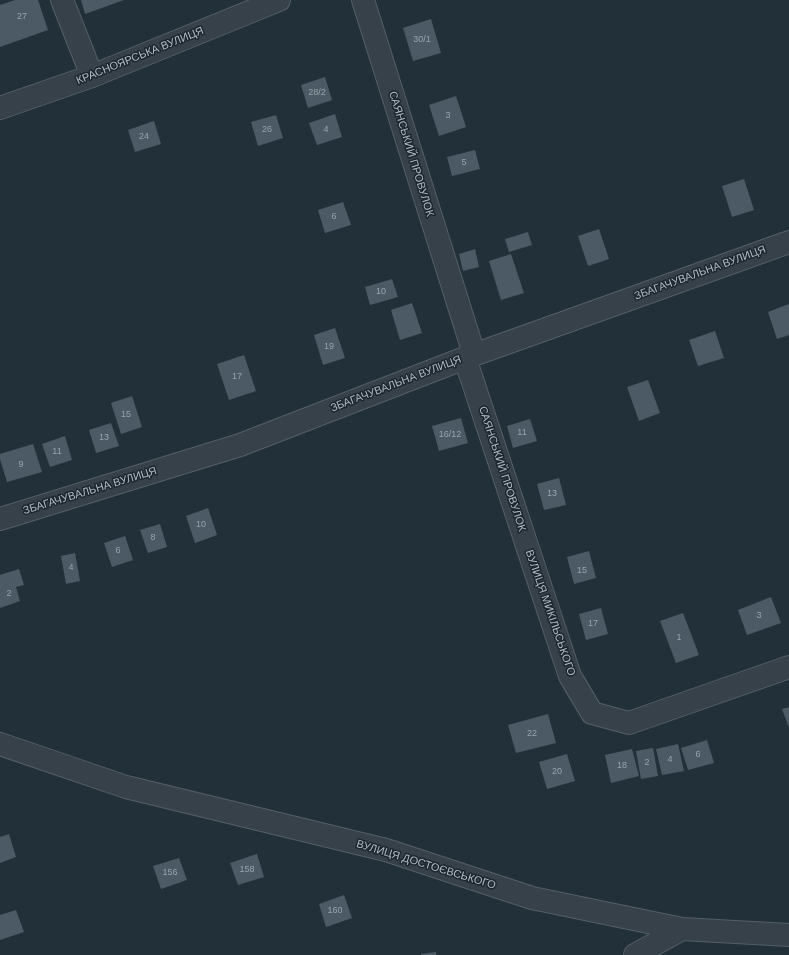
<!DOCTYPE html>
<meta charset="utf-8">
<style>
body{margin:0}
canvas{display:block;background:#223039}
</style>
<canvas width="789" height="955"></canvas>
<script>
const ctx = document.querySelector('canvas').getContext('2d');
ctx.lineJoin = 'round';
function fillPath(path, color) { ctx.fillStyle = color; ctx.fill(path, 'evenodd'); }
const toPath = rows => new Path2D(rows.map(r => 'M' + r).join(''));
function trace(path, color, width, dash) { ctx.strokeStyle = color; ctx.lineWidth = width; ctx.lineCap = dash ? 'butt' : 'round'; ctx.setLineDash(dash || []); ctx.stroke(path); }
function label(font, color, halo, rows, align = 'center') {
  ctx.font = font + ' Helvetica,sans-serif'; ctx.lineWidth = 3; ctx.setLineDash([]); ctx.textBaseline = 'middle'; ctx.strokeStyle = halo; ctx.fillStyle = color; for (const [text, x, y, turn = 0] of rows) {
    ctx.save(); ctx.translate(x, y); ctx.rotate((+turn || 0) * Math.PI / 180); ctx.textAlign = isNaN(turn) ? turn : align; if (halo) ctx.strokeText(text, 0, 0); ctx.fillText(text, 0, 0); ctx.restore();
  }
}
const building = toPath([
 [15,0,38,0,48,30,0,47,0,5],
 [81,0,124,0,85,14],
 [431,19,441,53,413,61,403,28],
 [325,77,332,100,308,108,301,85],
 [456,96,466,127,439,136,429,105],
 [335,114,342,137,317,145,309,123],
 [276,115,283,138,258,146,251,122],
 [154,121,161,144,135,152,128,130],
 [475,150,480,169,452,176,447,157],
 [744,179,754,210,732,217,722,186],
 [343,202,351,225,325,233,318,210],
 [599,229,609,259,588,266,578,236],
 [528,232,532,245,509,252,505,239],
 [475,249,479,267,463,271,459,254],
 [511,254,524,293,501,300,489,261],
 [392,279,398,297,370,305,365,287],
 [412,303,422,333,400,340,391,310],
 [789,304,789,335,777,339,768,312],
 [335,328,345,358,323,365,314,335],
 [715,331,724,358,698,366,689,340],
 [244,355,256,391,229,400,217,364],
 [648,380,660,413,639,421,627,387],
 [132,396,142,427,121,434,111,403],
 [461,418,468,443,439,451,432,426],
 [530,419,537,441,513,448,507,426],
 [111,423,119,446,96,453,89,430],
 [65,436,72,460,50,467,42,444],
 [33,444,42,472,7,482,0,459,0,454],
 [559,478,566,505,544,510,537,484],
 [208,508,217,535,195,543,186,516],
 [160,524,167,547,148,553,140,530],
 [125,536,133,560,112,567,104,543],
 [589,551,596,578,574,584,567,557],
 [75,553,80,581,66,584,61,556],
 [19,569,24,585,16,587,20,601,0,608,0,575],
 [771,597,781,623,747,635,738,610],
 [601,608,608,634,586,640,579,614],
 [683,613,699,655,676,663,660,621],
 [789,707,789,728,782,709],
 [548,714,556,743,516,753,508,725],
 [707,740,714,763,688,770,681,748],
 [678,744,684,771,662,775,656,749],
 [653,748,658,776,641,779,636,751],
 [632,749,639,776,611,783,605,755],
 [567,754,575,781,547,789,539,762],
 [9,834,16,857,0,863,0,837],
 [257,854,264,877,238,885,230,863],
 [179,858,187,880,161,889,153,866],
 [344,895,352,918,326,927,319,904],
 [16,910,24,932,0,940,0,915],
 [436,952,436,955,421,955,421,954]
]);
const street = toPath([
 [62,0,92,76],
 [363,0,474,354],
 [0,108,92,76,279,0],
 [465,358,570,676,592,713,629,723,789,667],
 [0,519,240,445,465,358,789,242],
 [0,744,126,787,386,850,532,898,682,929,789,935],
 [635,955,682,929]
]);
const numberNames = [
 ["27",22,17],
 ["30/1",422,40],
 ["28/2",317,93],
 ["3",448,116],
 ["26",267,130],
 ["4",326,130],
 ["24",144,137],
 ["5",464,163],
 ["6",334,217],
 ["10",381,292],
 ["19",329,347],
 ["17",237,377],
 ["15",126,415],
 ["11",522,433],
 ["16/12",450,435],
 ["13",104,438],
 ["11",57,452],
 ["9",21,465],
 ["13",552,494],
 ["10",201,525],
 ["8",153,538],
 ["6",118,551],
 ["4",71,568],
 ["15",582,571],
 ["2",9,594],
 ["3",759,616],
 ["17",593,624],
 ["1",679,638],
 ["22",532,734],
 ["6",698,755],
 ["4",670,760],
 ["2",647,763],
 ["18",622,766],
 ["20",557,772],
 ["158",247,870],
 ["156",170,873],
 ["160",335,911]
];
const streetNames = [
 ["КРАСНОЯРСЬКА ВУЛИЦЯ",140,56,-22],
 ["САЯНСЬКИЙ ПРОВУЛОК",411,154,73],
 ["ЗБАГАЧУВАЛЬНА ВУЛИЦЯ",700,273,-20],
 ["ЗБАГАЧУВАЛЬНА ВУЛИЦЯ",396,384,-21],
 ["САЯНСЬКИЙ ПРОВУЛОК",502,469,72],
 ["ЗБАГАЧУВАЛЬНА ВУЛИЦЯ",90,491,-17],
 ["ВУЛИЦЯ МИКІЛЬСЬКОГО",550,613,71],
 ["ВУЛИЦЯ ДОСТОЄВСЬКОГО",426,865,17]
];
fillPath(building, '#4b5a64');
trace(street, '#545f67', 24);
trace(street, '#364149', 22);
label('9px', '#98a4ad', null, numberNames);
label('11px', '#b1bcc5', '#1b262e', streetNames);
</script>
